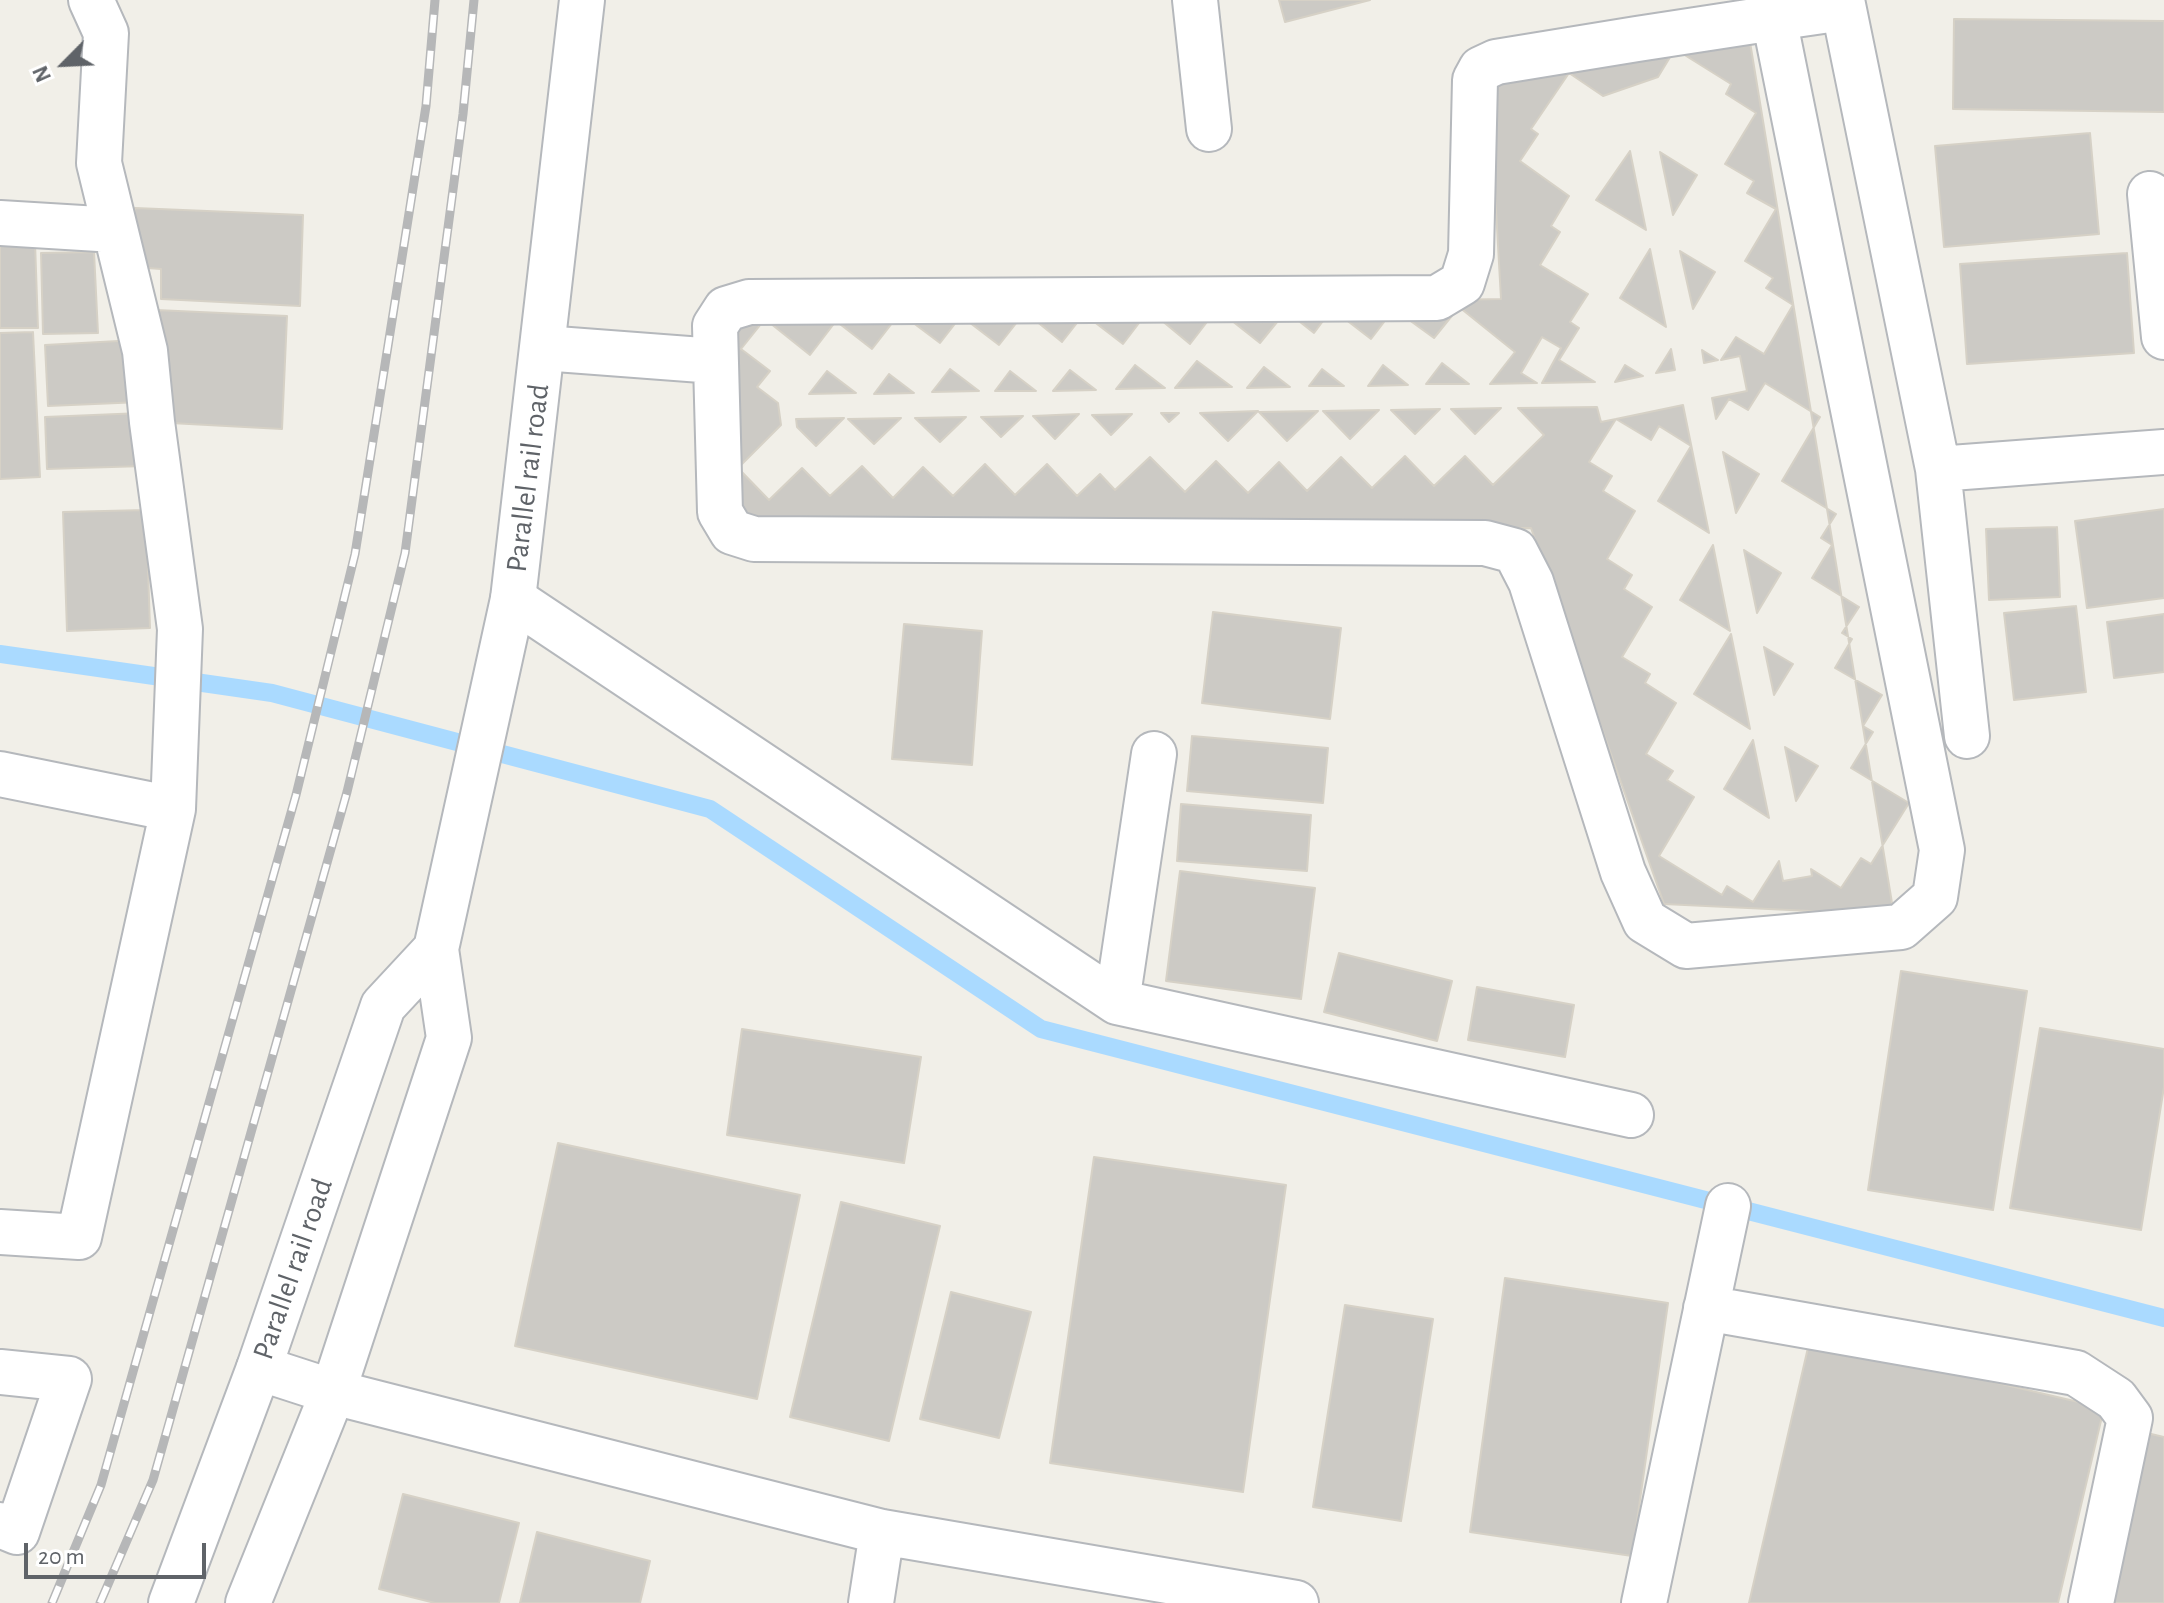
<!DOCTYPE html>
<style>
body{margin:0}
#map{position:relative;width:2164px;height:1603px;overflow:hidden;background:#f1efe8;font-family:"Alegreya Sans",sans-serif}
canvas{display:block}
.north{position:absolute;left:24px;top:24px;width:80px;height:80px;-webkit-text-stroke:6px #fff;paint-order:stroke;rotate:246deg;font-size:22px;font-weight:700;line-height:32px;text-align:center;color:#5f6368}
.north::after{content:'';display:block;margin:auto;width:28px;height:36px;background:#5f6368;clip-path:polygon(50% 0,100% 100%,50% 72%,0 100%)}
.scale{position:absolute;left:24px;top:1543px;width:182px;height:36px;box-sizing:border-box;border:4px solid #5f6368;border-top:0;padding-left:10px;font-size:24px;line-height:28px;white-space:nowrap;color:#5f6368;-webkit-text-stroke:6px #fff;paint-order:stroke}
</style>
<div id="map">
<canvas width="2164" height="1603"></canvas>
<div class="north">N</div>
<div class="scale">20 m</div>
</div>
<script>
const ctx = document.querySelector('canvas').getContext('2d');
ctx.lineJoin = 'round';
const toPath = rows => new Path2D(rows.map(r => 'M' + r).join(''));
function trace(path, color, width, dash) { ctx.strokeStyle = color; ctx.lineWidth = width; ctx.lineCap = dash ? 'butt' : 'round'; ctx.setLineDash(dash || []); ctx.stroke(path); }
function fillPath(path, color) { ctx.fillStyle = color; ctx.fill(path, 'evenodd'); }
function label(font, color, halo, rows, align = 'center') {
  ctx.font = font + ' "Alegreya Sans",sans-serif'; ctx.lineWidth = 6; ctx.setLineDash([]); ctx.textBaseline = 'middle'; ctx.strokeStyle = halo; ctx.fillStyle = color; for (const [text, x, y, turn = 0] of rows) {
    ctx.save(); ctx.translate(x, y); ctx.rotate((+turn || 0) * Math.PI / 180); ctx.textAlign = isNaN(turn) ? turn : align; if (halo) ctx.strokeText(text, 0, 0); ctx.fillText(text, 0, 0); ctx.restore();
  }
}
const stream = toPath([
 [0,654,272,693,710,809,1041,1029,2164,1318]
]);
const building = toPath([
 [1279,0,1370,0,1285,22,1279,0],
 [1954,19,2164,21,2164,112,1953,109,1954,19],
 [1749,36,1894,915,1664,904,1531,528,739,531,732,314,1501,299,1488,67,1749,36],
 [1675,49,1731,84,1726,94,1756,113,1725,164,1754,181,1747,193,1776,209,1745,261,1773,278,1766,288,1793,305,1764,354,1736,337,1721,360,1740,356,1747,391,1712,398,1716,419,1729,399,1748,410,1765,383,1820,417,1782,481,1836,514,1821,538,1832,545,1812,578,1859,607,1842,633,1852,639,1835,668,1882,695,1863,726,1873,732,1851,768,1909,803,1871,864,1861,858,1841,888,1811,869,1812,876,1783,881,1779,861,1753,902,1727,886,1722,895,1659,856,1694,797,1667,780,1673,771,1646,754,1676,703,1645,683,1650,674,1622,657,1652,607,1624,589,1632,575,1607,559,1635,511,1603,491,1612,476,1589,462,1616,419,1601,422,1597,407,1518,408,1544,435,1493,485,1465,456,1434,486,1405,456,1372,488,1341,457,1307,491,1279,462,1248,493,1216,461,1185,492,1150,457,1115,490,1100,474,1077,496,1047,464,1015,495,985,464,953,496,923,467,893,498,862,466,830,496,802,468,769,500,738,468,781,425,778,403,757,387,770,371,741,349,765,319,810,355,836,321,872,349,900,313,940,343,961,316,999,345,1025,312,1062,342,1084,314,1123,344,1149,310,1190,344,1217,309,1260,343,1286,311,1314,333,1332,309,1371,339,1394,309,1434,338,1459,307,1515,352,1490,384,1537,383,1521,373,1542,337,1561,348,1542,383,1595,382,1559,360,1579,328,1570,322,1588,294,1540,265,1560,232,1551,226,1569,196,1520,161,1538,134,1531,129,1569,73,1603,96,1658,77,1675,49],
 [1630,151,1646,230,1596,200,1630,151],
 [1660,152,1697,175,1673,215,1660,152],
 [1650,249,1666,327,1620,298,1650,249],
 [1680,251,1715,272,1693,309,1680,251],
 [1671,349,1675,370,1656,373,1671,349],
 [1702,350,1718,360,1704,363,1702,350],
 [1197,361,1232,387,1175,388,1197,361],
 [1442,363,1469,384,1426,384,1442,363],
 [1135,365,1165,388,1116,389,1135,365],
 [1383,365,1408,385,1368,386,1383,365],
 [1625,365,1643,376,1615,382,1625,365],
 [1264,367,1290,387,1247,388,1264,367],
 [950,369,979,391,932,392,950,369],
 [1322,369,1344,386,1309,386,1322,369],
 [1070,370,1096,390,1053,391,1070,370],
 [827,371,856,393,809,394,827,371],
 [1010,371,1036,391,995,391,1010,371],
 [889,374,914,393,874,394,889,374],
 [1683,405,1709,533,1658,501,1691,446,1659,426,1651,440,1616,419,1683,405],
 [1501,408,1475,434,1451,409,1501,408],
 [1440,409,1415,434,1391,410,1440,409],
 [1379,410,1350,439,1323,411,1379,410],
 [1258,411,1228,441,1200,413,1258,411],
 [1318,411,1287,441,1259,412,1318,411],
 [1161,413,1179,413,1169,422,1161,413],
 [1079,414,1055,439,1033,416,1079,414],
 [1132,414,1111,435,1092,415,1132,414],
 [1023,416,1001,437,981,417,1023,416],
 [966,417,940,442,915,418,966,417],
 [844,418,816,446,797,427,796,419,844,418],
 [901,418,874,444,848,419,901,418],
 [1723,452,1759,474,1736,513,1723,452],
 [1713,545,1730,631,1680,600,1713,545],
 [1744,550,1781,573,1757,613,1744,550],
 [1731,634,1750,729,1694,694,1731,634],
 [1764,647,1793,664,1774,695,1764,647],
 [1753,740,1769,818,1724,789,1753,740],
 [1785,747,1818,766,1796,801,1785,747],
 [2090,133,2099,234,1944,247,1935,146,2090,133],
 [135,208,303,215,300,306,161,299,161,269,133,267,135,208],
 [35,242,38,328,0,328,0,243,35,242],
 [94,252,98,333,43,334,41,253,94,252],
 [2127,253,2134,353,1967,364,1960,264,2127,253],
 [156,310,287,316,282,429,152,422,156,310],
 [33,332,40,477,0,479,0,333,33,332],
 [137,340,141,402,48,406,45,345,137,340],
 [142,413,144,466,47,469,45,417,142,413],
 [2164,509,2164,598,2087,608,2075,521,2164,509],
 [146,510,150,628,67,631,63,512,146,510],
 [2057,527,2060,597,1989,600,1986,529,2057,527],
 [2076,606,2086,692,2014,700,2004,613,2076,606],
 [1213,612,1341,628,1330,719,1202,703,1213,612],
 [2164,614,2164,672,2114,678,2107,622,2164,614],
 [904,624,982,631,972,765,892,759,904,624],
 [1192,736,1328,748,1323,803,1187,791,1192,736],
 [1181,804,1311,815,1307,871,1177,861,1181,804],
 [1180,871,1315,888,1301,999,1166,981,1180,871],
 [1339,953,1452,981,1437,1041,1324,1012,1339,953],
 [1901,971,2027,991,1993,1210,1868,1190,1901,971],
 [1477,987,1574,1005,1565,1057,1468,1040,1477,987],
 [2040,1028,2164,1049,2164,1087,2141,1230,2010,1208,2040,1028],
 [742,1029,921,1057,904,1163,727,1135,742,1029],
 [558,1143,800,1195,757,1399,515,1346,558,1143],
 [1094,1157,1286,1185,1243,1492,1050,1463,1094,1157],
 [841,1202,940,1226,889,1441,790,1417,841,1202],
 [1505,1278,1668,1303,1632,1556,1470,1532,1505,1278],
 [951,1292,1031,1312,999,1438,920,1419,951,1292],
 [1345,1305,1433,1319,1401,1521,1313,1507,1345,1305],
 [1810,1339,2104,1408,2058,1603,1749,1603,1810,1339],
 [2147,1433,2164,1437,2164,1603,2113,1603,2147,1433],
 [403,1494,519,1523,499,1603,435,1603,379,1589,403,1494],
 [537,1532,650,1561,640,1603,520,1603,537,1532]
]);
const minor = toPath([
 [1195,0,1209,129],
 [1842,0,1938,469,1967,736],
 [1774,18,1942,850,1935,897,1901,927,1686,946,1645,921,1623,872,1531,582,1515,551,1485,543,754,539,732,532,720,512,715,326,726,309,749,302,1437,298,1462,283,1471,254,1475,80,1481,69,1496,62,1637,39,1774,18,1809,13,1843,8],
 [2150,194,2164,337],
 [0,223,115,230],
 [543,348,715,361],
 [1938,469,2164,452],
 [513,599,1117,1002,1631,1115],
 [0,774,173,809],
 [1117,1002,1154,754],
 [0,1232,79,1237,173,809,180,629,152,422,145,351,99,163,106,33,91,0],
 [1706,1308,2076,1373,2116,1399,2130,1418,2091,1603],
 [259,1368,333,1392,882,1532,1296,1603],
 [0,1372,69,1379,17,1532,0,1525],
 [871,1603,882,1532],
 [1644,1603,1728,1206]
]);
const tertiary = toPath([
 [171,1603,259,1368,383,1006,436,949],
 [248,1603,333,1392,449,1038,436,949,513,599,582,0]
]);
const rail = toPath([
 [52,1603,101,1485,296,795,355,554,426,106,435,0],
 [100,1603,153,1480,347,792,405,553,463,114,474,0]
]);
const streetNames = [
 ["Parallel rail road",528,478,-83],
 ["Parallel rail road",293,1269,-71]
];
trace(stream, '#aadaff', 18);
fillPath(building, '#cccac5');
trace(building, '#d6d1c6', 2);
trace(minor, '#b5b8bc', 48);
trace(tertiary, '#b5b8bc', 48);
trace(minor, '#fff', 44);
trace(tertiary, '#fff', 44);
trace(rail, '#b6b7b8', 9);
trace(rail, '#fff', 6, [18]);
label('30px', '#5f6368', '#fff', streetNames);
</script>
